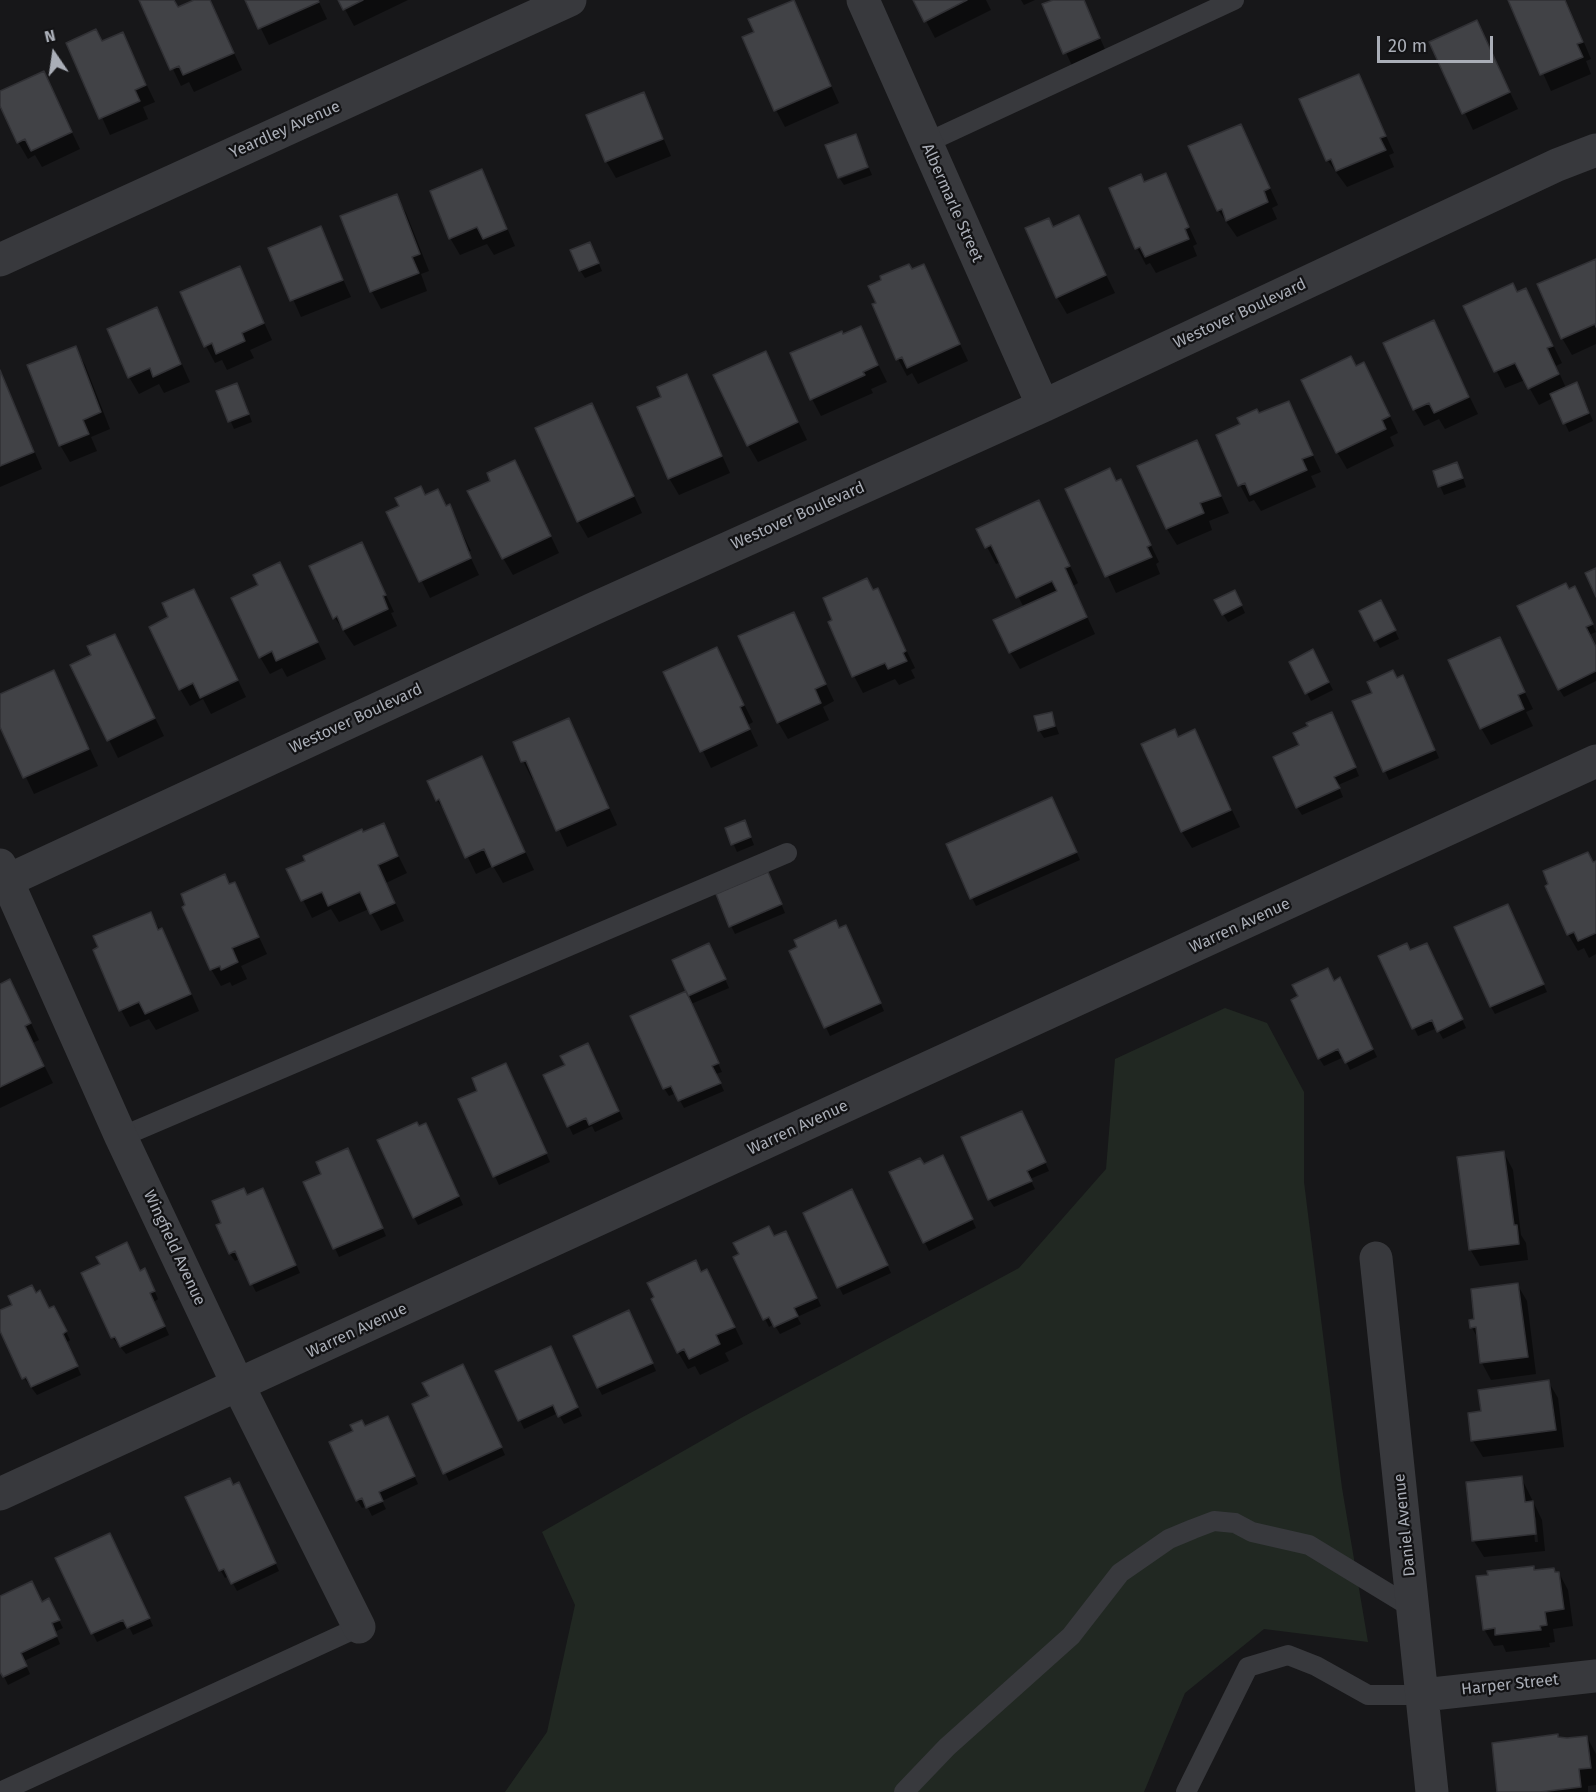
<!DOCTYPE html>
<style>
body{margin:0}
#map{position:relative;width:1596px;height:1792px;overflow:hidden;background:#171719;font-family:"Fira Sans",sans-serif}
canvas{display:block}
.north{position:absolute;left:24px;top:24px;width:60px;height:60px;-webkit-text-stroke:4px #121214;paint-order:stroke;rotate:347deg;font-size:16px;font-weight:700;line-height:24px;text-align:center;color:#aaaeb7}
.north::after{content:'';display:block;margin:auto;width:21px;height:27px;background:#aaaeb7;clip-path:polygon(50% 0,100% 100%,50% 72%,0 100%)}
.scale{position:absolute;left:1377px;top:36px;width:116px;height:27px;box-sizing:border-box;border:3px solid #aaaeb7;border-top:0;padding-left:8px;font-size:18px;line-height:21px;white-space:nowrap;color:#aaaeb7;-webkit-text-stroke:4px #121214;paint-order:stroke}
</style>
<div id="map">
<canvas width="1596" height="1792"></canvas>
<div class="north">N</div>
<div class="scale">20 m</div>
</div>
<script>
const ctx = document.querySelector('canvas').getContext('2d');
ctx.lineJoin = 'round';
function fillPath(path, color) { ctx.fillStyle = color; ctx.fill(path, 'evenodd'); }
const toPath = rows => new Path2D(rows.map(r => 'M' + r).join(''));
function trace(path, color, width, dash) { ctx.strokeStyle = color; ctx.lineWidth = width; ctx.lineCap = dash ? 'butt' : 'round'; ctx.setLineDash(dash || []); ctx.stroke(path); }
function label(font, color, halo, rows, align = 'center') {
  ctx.font = font + ' "Fira Sans",sans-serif'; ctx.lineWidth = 4.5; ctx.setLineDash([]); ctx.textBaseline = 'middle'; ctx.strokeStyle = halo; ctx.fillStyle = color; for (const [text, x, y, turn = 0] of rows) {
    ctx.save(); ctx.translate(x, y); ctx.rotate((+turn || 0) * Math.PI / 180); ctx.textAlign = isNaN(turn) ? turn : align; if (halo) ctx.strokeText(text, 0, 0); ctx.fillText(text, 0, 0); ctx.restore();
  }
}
const green = toPath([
 [1225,1008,1267,1023,1304,1092,1304,1182,1342,1488,1368,1642,1264,1629,1185,1693,1144,1792,505,1792,547,1732,575,1605,542,1532,741,1418,1019,1268,1106,1169,1115,1059]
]);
const shadow = toPath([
 [140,0,175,0,179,9,198,0,209,0,242,70,194,92,189,82,181,86],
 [247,0,318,0,327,19,269,45],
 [340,0,408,0,354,26],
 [915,0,986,0,991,10,935,38],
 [1021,0,1035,0,1024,5],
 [1057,0,1083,0,1108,56,1074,70,1044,5],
 [1510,0,1566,0,1591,59,1586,61,1591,74,1551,91],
 [793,2,839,103,785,127,776,110,756,33],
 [1476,22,1518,109,1473,130,1431,42],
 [122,34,155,102,143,107,148,119,110,135,68,43,102,42],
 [43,73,80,149,42,167,35,155,28,159,18,142,0,103,0,93],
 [1358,75,1394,153,1389,155,1394,167,1347,187,1328,161,1301,100],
 [644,93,671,156,616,178,606,161],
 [1241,126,1278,205,1272,208,1277,219,1237,237,1218,210],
 [869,168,872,175,844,185,840,179],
 [482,171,515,246,494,255,487,244,460,255,450,238],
 [1165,175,1197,244,1193,246,1197,256,1156,273,1150,263,1146,265,1137,248,1145,183],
 [396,196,406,213,429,271,421,274,427,291,381,309,372,292,342,217],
 [1078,217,1115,293,1067,314,1057,297,1053,228],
 [320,228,351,297,301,317,270,248],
 [594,252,602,271,585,278,580,270],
 [1596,260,1596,344,1572,355,1562,338],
 [923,266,968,361,918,384,912,373,907,376,898,359,911,271],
 [239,268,272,340,250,350,254,358,227,370,222,360,215,363,206,346],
 [1526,290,1562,363,1556,366,1566,388,1581,392,1593,421,1569,432,1553,398,1539,405,1525,380,1505,388,1465,307],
 [157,309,190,382,164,393,159,384,139,394,129,377],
 [1433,322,1478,414,1445,429,1439,419,1424,426,1414,409],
 [860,328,887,382,871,389,873,393,821,416,812,399,843,336],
 [75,348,85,365,110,429,91,437,97,451,70,462,60,445],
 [765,353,807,440,758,462,748,445],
 [1356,368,1373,381,1398,433,1390,437,1394,446,1347,469,1337,452],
 [0,371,42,469,0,487],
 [686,376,730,473,679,495,669,478,663,397],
 [218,392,241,393,252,422,234,429],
 [1288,403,1321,472,1311,476,1316,487,1261,511,1254,500,1249,502,1240,485,1218,436],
 [592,405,642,513,588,538,578,521],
 [1197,442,1229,513,1209,521,1212,530,1177,545,1167,529],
 [515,462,559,553,513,575,503,558,492,482],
 [1434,472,1461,472,1466,487,1444,495],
 [1120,481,1159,562,1156,564,1160,574,1116,593,1067,489],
 [425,496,449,506,471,551,468,552,479,575,430,598,388,512],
 [1048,519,1078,583,1073,586,1095,634,1020,669,1010,652,1024,608,1001,562,996,564,978,530],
 [362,544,394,612,391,613,397,626,354,646,335,618,311,567],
 [280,564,326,659,287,677,282,668,270,674,260,657],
 [877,590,915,668,911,670,915,678,899,685,895,679,863,693,854,676,873,591],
 [1569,591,1579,596,1596,632,1589,635,1596,649,1596,681,1564,697,1559,689],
 [1239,600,1245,613,1228,622,1223,614],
 [203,608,246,697,211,714,203,699,190,706,180,689],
 [1385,610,1399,639,1380,648,1361,612],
 [793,614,834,701,823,707,829,720,788,739,778,722],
 [114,635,164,736,118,758,72,666,93,655],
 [1499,639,1533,709,1526,712,1533,726,1491,745,1481,728],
 [716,649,753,722,748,725,758,746,711,768,665,672],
 [1317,659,1333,690,1311,701,1291,662],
 [54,672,98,766,34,794,0,723,0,696],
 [1397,680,1407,685,1439,758,1389,780,1354,702],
 [1051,713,1059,734,1044,738,1039,730],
 [569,720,617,825,567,847,535,778,532,779,514,743],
 [1336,722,1359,776,1338,785,1343,797,1302,815,1297,807,1301,746],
 [1194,731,1240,827,1192,848,1182,832,1178,738],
 [481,758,534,870,503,883,493,866,476,874,448,816,437,800],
 [1056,807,1080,860,976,906,972,898],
 [383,825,407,873,386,883,404,921,381,931,369,909,339,922,331,909,312,918,288,870],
 [727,829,748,830,754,845,737,852],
 [1596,862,1596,954,1589,958,1584,948,1578,951,1568,934,1593,864],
 [772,882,785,913,735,934,731,926],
 [234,884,267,954,241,966,247,979,232,986,230,982,221,986,211,969,230,886],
 [1512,913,1547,992,1495,1014,1491,1007],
 [150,914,171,947,199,1011,156,1030,149,1019,130,1027,121,1010],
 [840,930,850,935,884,1011,830,1036,791,952],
 [1411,952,1431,952,1466,1028,1443,1039,1437,1028,1418,1036,1380,957],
 [713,953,729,988,691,1004,722,1072,716,1074,724,1091,684,1108,676,1093,669,1096,664,1088,688,991],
 [1334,982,1344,987,1377,1057,1350,1070,1344,1057,1324,1066,1319,1058],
 [0,986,19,998,39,1040,33,1043,53,1083,0,1108],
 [592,1053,623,1119,595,1132,592,1126,573,1135,545,1076],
 [510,1073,550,1162,499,1185,460,1100],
 [1026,1120,1049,1171,1030,1179,1035,1189,994,1207,989,1199],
 [419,1128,430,1133,463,1205,418,1225,414,1217],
 [1504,1153,1513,1170,1521,1235,1526,1243,1528,1260,1480,1266,1470,1249],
 [352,1158,386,1236,339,1257,305,1182],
 [947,1164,976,1228,929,1251,891,1173],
 [247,1197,267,1198,300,1273,256,1292,239,1259,235,1261,230,1254,218,1226],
 [856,1199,891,1273,843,1295,839,1287],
 [790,1241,821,1306,797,1317,801,1324,780,1334,774,1324,769,1327,735,1258],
 [695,1262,716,1288,743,1344,725,1353,729,1361,700,1375,695,1366,688,1369,678,1352],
 [140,1272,149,1278,158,1299,154,1302,169,1335,126,1354,112,1337],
 [1517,1284,1527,1301,1536,1374,1491,1380,1482,1363,1479,1340,1472,1328],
 [49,1310,58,1315,70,1340,66,1343,81,1375,37,1395,24,1378,0,1327,0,1312],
 [633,1320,656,1371,602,1395,598,1387],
 [554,1356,582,1416,564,1424,558,1413,524,1429,497,1371],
 [467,1373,505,1455,449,1481,414,1405,431,1397],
 [1548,1381,1558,1398,1564,1447,1483,1457,1473,1441,1483,1413],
 [392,1426,418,1484,382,1501,386,1509,372,1516,367,1506,362,1508,357,1500,365,1428],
 [1521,1477,1542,1520,1545,1551,1484,1557,1474,1541],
 [1532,1514,1536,1518,1538,1542,1535,1542],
 [233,1486,243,1492,279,1571,237,1591,229,1576,225,1578,221,1571,187,1498],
 [114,1542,153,1626,133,1635,129,1627,97,1642,57,1559],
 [1533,1567,1536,1572,1553,1569,1559,1573,1568,1590,1573,1626,1553,1629,1555,1642,1549,1643,1550,1647,1506,1652,1503,1645,1494,1646,1484,1629],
 [0,1597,53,1608,63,1628,55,1632,60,1644,24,1661,30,1674,8,1685,0,1668],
 [1587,1737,1596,1754,1596,1785,1588,1786,1588,1792,1499,1792,1559,1739]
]);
const building = toPath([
 [139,0,174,0,178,7,194,0,210,0,234,53,183,75,179,66,170,70,139,0],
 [245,0,318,0,319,2,258,29,245,0],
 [338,0,363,0,343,10,338,0],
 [794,0,831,86,774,111,742,37,754,32,748,19,794,0],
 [913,0,967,0,924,22,913,0],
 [1053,0,1084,0,1100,38,1063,54,1042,4,1053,0],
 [1508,0,1565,0,1583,42,1577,44,1583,57,1540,75,1508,0],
 [1477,20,1510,92,1462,114,1429,42,1477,20],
 [96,29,102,41,123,32,146,85,135,90,140,101,99,119,66,43,96,29],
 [44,71,72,132,31,151,25,139,17,143,0,106,0,91,44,71],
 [1359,74,1386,136,1380,138,1386,150,1336,171,1331,159,1326,161,1299,99,1359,74],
 [644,92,663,139,605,162,586,115,644,92],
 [1241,124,1270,188,1264,191,1268,202,1226,221,1222,209,1217,211,1188,146,1241,124],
 [856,134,868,167,838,178,825,145,856,134],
 [482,169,507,229,483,239,477,227,449,239,430,191,482,169],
 [1166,173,1189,227,1185,229,1189,239,1145,257,1140,247,1135,249,1109,188,1141,174,1144,182,1166,173],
 [397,194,420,254,412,257,419,273,370,292,340,216,397,194],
 [1079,215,1106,275,1056,298,1025,228,1049,218,1053,227,1079,215],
 [321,226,343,280,290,301,268,248,321,226],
 [590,242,599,263,579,271,570,250,590,242],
 [1596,259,1596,327,1595,324,1561,339,1537,284,1596,259],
 [909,264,912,269,924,264,960,344,907,368,902,357,896,360,872,304,876,303,868,286,881,280,880,276,909,264],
 [240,266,264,323,242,333,245,341,216,354,212,343,204,347,180,292,240,266],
 [1513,283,1517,292,1526,288,1553,346,1547,348,1559,374,1528,389,1515,363,1494,372,1463,306,1513,283],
 [157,307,181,364,153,377,150,368,128,378,107,329,157,307],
 [1434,320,1469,397,1434,413,1429,403,1413,410,1383,343,1434,320],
 [861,326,878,365,863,372,865,375,810,400,790,353,842,331,843,334,861,326],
 [76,346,101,412,83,420,89,434,59,446,27,365,76,346],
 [766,351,798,422,747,446,713,375,766,351],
 [1351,356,1356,366,1364,362,1390,416,1382,420,1386,429,1336,453,1301,380,1351,356],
 [0,370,34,452,0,466,0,370],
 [687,374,722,456,668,479,637,407,661,397,657,387,687,374],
 [1577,382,1589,413,1563,424,1550,394,1577,382],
 [237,383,249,414,228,422,216,391,237,383],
 [1289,401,1313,455,1302,459,1307,470,1250,495,1245,483,1238,486,1216,435,1240,424,1237,418,1257,409,1259,413,1289,401],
 [592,403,634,496,577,522,535,428,592,403],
 [1197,440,1221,496,1200,503,1204,513,1166,529,1137,466,1197,440],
 [515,460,551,536,502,559,467,491,490,481,487,473,515,460],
 [1457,462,1463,478,1438,487,1433,471,1457,462],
 [1110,468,1116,481,1121,479,1151,545,1147,547,1152,557,1105,577,1065,489,1110,468],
 [421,486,425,495,438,489,446,506,450,504,471,558,419,582,386,512,399,506,395,498,421,486],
 [1039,500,1070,566,1065,568,1087,617,1009,653,993,620,1057,591,1052,581,1016,598,991,545,985,548,976,529,1039,500],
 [362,542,386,595,383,596,388,609,343,630,337,616,333,619,309,566,362,542],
 [280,562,318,642,276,661,272,651,259,658,231,598,258,585,253,575,280,562],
 [1596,568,1596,597,1585,573,1596,568],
 [867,578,873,590,878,588,906,651,903,653,907,661,888,669,885,663,852,677,828,622,832,620,823,598,867,578],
 [1566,583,1569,589,1575,586,1593,624,1586,627,1596,647,1596,671,1558,690,1517,606,1566,583],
 [194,589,238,680,200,698,193,683,179,690,149,627,168,617,162,603,194,589],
 [1235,590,1242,605,1222,615,1214,600,1235,590],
 [1381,600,1396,630,1374,641,1359,611,1381,600],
 [794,612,826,684,815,689,821,703,777,723,738,636,794,612],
 [115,634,155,718,107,741,70,665,91,655,87,646,115,634],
 [1500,637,1525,692,1518,695,1524,709,1480,729,1448,660,1500,637],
 [717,647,744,705,740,707,750,729,700,752,663,672,717,647],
 [1313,649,1329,682,1305,694,1289,662,1313,649],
 [54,670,89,749,23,778,0,727,0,694,54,670],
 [1393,670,1397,678,1403,675,1435,750,1383,772,1352,701,1372,693,1367,682,1393,670],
 [1052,712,1055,726,1038,731,1034,716,1052,712],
 [1332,712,1356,767,1334,777,1340,788,1296,808,1273,757,1299,745,1293,733,1308,726,1306,723,1332,712],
 [569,718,609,808,556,831,526,761,521,762,513,742,569,718],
 [1175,729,1178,737,1195,729,1231,810,1181,832,1141,744,1175,729],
 [482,756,525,852,492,867,484,849,465,858,439,799,436,801,427,781,482,756],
 [1052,797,1077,852,970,899,946,844,1052,797],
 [745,820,751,837,731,845,725,828,745,820],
 [384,823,398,856,378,865,395,903,370,914,360,892,328,906,322,892,301,901,286,869,305,861,303,856,362,829,363,832,384,823],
 [1588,852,1593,862,1596,861,1596,933,1578,941,1574,932,1567,935,1545,886,1548,884,1543,871,1588,852],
 [768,872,782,904,729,927,716,894,768,872],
 [225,874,229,884,235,882,259,937,232,948,238,962,221,970,220,966,210,970,182,907,185,905,181,894,225,874],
 [1508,904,1544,984,1490,1007,1454,927,1508,904],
 [151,912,158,930,162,928,191,994,145,1014,139,1002,119,1011,93,950,98,947,93,936,151,912],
 [836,920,839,928,846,925,881,1003,824,1028,789,951,797,947,794,940,836,920],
 [709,943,726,979,688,996,672,960,709,943],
 [1407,943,1410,950,1427,943,1463,1019,1437,1032,1432,1020,1412,1029,1378,956,1407,943],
 [1328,968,1334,981,1340,977,1373,1049,1345,1063,1338,1049,1318,1059,1291,1000,1298,996,1292,985,1328,968],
 [10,979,31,1023,25,1026,44,1066,0,1087,0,984,10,979],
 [686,991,719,1063,712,1066,721,1083,678,1101,671,1086,663,1089,630,1016,686,991],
 [588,1043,619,1111,589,1125,586,1118,567,1127,543,1075,565,1065,560,1056,588,1043],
 [506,1063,547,1153,493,1177,458,1099,477,1091,472,1078,506,1063],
 [1022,1111,1046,1162,1027,1171,1032,1181,988,1200,961,1137,1022,1111],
 [417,1122,419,1126,426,1123,459,1196,413,1218,377,1140,417,1122],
 [348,1148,383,1228,333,1249,303,1182,321,1174,316,1162,348,1148],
 [1504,1151,1514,1225,1517,1225,1519,1244,1469,1250,1457,1157,1504,1151],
 [943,1155,973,1219,923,1243,889,1172,920,1158,924,1164,943,1155],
 [244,1188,247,1195,263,1188,296,1265,250,1285,235,1251,229,1254,216,1225,221,1223,212,1201,244,1188],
 [852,1189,888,1265,837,1288,803,1213,852,1189],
 [769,1226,774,1236,786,1231,817,1298,794,1308,798,1316,774,1327,769,1317,763,1320,733,1257,739,1254,733,1243,769,1226],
 [127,1242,140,1271,145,1268,155,1291,150,1293,165,1326,120,1347,115,1337,111,1338,81,1273,100,1264,96,1257,127,1242],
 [696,1260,701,1272,707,1269,735,1327,716,1335,720,1344,689,1359,684,1349,677,1353,651,1299,654,1297,647,1283,696,1260],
 [1518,1283,1528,1357,1480,1363,1476,1327,1470,1328,1469,1320,1474,1319,1471,1289,1518,1283],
 [32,1285,36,1293,40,1290,49,1308,54,1306,67,1331,63,1334,78,1366,31,1387,26,1377,22,1379,0,1331,0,1310,12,1305,8,1296,32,1285],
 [629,1310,653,1363,597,1388,573,1336,629,1310],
 [551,1346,578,1407,558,1417,553,1405,518,1421,495,1371,551,1346],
 [463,1364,502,1447,443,1474,412,1404,429,1396,422,1383,463,1364],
 [1549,1380,1556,1430,1471,1441,1468,1413,1481,1411,1478,1390,1549,1380],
 [388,1416,415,1476,379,1492,383,1501,366,1508,362,1498,356,1501,329,1442,353,1431,350,1425,362,1420,365,1426,388,1416],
 [1522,1476,1525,1502,1533,1501,1536,1534,1472,1541,1466,1482,1522,1476],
 [230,1478,233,1485,239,1482,276,1563,231,1584,224,1569,219,1571,185,1497,230,1478],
 [110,1533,150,1618,127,1628,123,1620,91,1634,55,1558,110,1533],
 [1534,1566,1534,1570,1554,1568,1555,1572,1559,1572,1564,1609,1545,1612,1547,1625,1540,1626,1541,1630,1495,1635,1495,1628,1483,1630,1476,1576,1488,1575,1487,1571,1534,1566],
 [32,1581,42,1602,49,1598,60,1620,52,1623,57,1636,21,1653,27,1666,3,1677,0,1672,0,1596,32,1581],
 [1558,1734,1558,1737,1567,1738,1587,1736,1591,1768,1579,1769,1581,1787,1540,1792,1497,1792,1492,1743,1558,1734]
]);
const lane = toPath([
 [926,143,1234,0],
 [121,1137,787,853],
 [0,1792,359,1627],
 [904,1792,947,1747,1071,1636,1120,1573,1169,1539,1193,1529,1214,1521,1235,1523,1252,1532,1309,1545,1414,1609],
 [1186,1792,1248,1667,1288,1655,1316,1666,1368,1695,1423,1695]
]);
const street = toPath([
 [863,0,1043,406],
 [0,260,570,0],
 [0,865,121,1137,238,1385,359,1627],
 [0,884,593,609,1043,406,1557,165,1596,150],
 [1376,1258,1432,1792],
 [0,1494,1596,761],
 [1423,1695,1596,1676]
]);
const streetNames = [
 ["Yeardley Avenue",285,130,-24],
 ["Albermarle Street",952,203,66],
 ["Westover Boulevard",1240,314,-25],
 ["Westover Boulevard",798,516,-24],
 ["Westover Boulevard",356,719,-25],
 ["Warren Avenue",1240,926,-25],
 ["Warren Avenue",798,1128,-25],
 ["Wingfield Avenue",174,1248,65],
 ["Warren Avenue",357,1331,-25],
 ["Daniel Avenue",1405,1525,-96],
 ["Harper Street",1510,1685,-6]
];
fillPath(green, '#212822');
fillPath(shadow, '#0007');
fillPath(building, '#414246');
trace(building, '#313135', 1.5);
trace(lane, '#38393d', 20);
trace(street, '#38393d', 33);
label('16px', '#aaaeb7', '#121214', streetNames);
</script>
